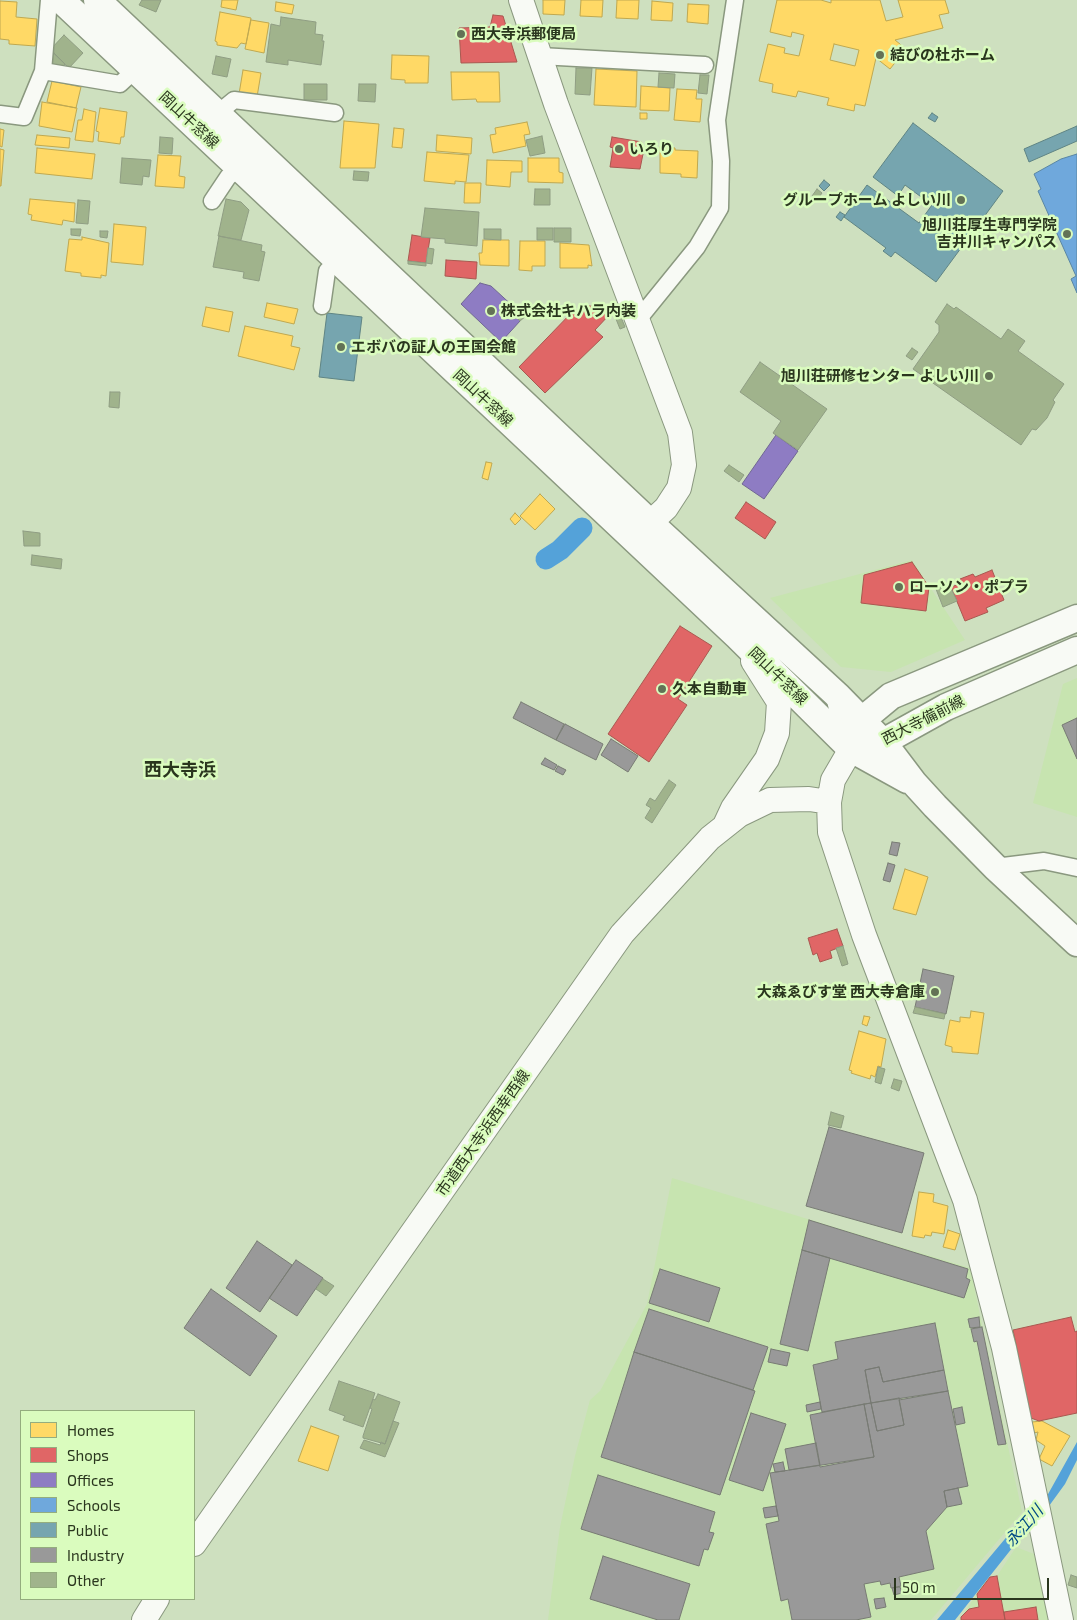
<!DOCTYPE html>
<meta charset="utf-8">
<style>
body{margin:0}
#map{position:relative;width:1077px;height:1620px;overflow:hidden;background:#cee0bf;font-family:"Exo 2",sans-serif}
canvas{display:block}
.legend{position:absolute;left:20px;top:1410px;width:175px;height:190px;box-sizing:border-box;background:#dafcbe;border:1px solid #94ad7e;margin:0;padding:6px 9px;list-style:none;font-size:15px;color:#2a361e}
.legend li{display:flex;align-items:center;gap:10px;height:25px}
.legend b{width:25px;border:1px solid #94ad7e}
.scale{position:absolute;left:894px;top:1578px;width:155px;height:22px;box-sizing:border-box;border:2px solid #2a361e;border-top:0;padding-left:6px;font-size:15px;line-height:18px;white-space:nowrap;color:#2a361e;-webkit-text-stroke:4px #dafcbe;paint-order:stroke}
</style>
<div id="map">
<canvas width="1077" height="1620"></canvas>
<ul class="legend">
<li><b style="height:14px;background:#ffd966"></b>Homes</li>
<li><b style="height:14px;background:#e06666"></b>Shops</li>
<li><b style="height:14px;background:#8e7cc3"></b>Offices</li>
<li><b style="height:14px;background:#6fa8dc"></b>Schools</li>
<li><b style="height:14px;background:#76a5af"></b>Public</li>
<li><b style="height:14px;background:#999"></b>Industry</li>
<li><b style="height:14px;background:#a0b38c"></b>Other</li>
</ul>
<div class="scale">50 m</div>
</div>
<script>
const ctx = document.querySelector('canvas').getContext('2d');
ctx.lineJoin = 'round';
function fillPath(path, color) { ctx.fillStyle = color; ctx.fill(path, 'evenodd'); }
const toPath = rows => new Path2D(rows.map(r => 'M' + r).join(''));
function trace(path, color, width, dash) { ctx.strokeStyle = color; ctx.lineWidth = width; ctx.lineCap = dash ? 'butt' : 'round'; ctx.setLineDash(dash || []); ctx.stroke(path); }
function label(font, color, halo, rows, align = 'center') {
  ctx.font = font + ' "Exo 2","Noto Sans JP",sans-serif'; ctx.lineWidth = 5; ctx.setLineDash([]); ctx.textBaseline = 'middle'; ctx.strokeStyle = halo; ctx.fillStyle = color; for (const [text, x, y, turn = 0] of rows) {
    ctx.save(); ctx.translate(x, y); ctx.rotate((+turn || 0) * Math.PI / 180); ctx.textAlign = isNaN(turn) ? turn : align; if (halo) ctx.strokeText(text, 0, 0); ctx.fillText(text, 0, 0); ctx.restore();
  }
}
const built = toPath([
 [912,560,965,640,891,672,841,667,770,598],
 [1077,678,1077,817,1033,803,1063,684],
 [672,1178,970,1268,1022,1512,931,1620,548,1620,560,1527,575,1456,590,1400,600,1391,647,1304],
 [1016,1547,1034,1554,1049,1620,959,1620,977,1594,997,1576]
]);
const water = toPath([
 [1077,1442,1077,1460,1065,1484,1049,1506,1028,1528,955,1620,937,1620,1025,1515,1047,1496]
]);
const homes = toPath([
 [222,0,238,0,236,10,221,7,222,0],
 [543,0,565,0,564,15,543,14,543,0],
 [581,0,603,0,602,17,580,16,581,0],
 [617,0,639,0,638,19,616,18,617,0],
 [777,0,821,0,831,3,831,0,880,0,886,21,903,17,898,0,945,0,949,13,939,15,943,28,895,40,906,49,890,69,876,58,865,106,855,104,854,111,827,105,829,98,798,91,796,97,772,92,773,84,759,81,768,44,785,48,784,53,799,56,804,35,792,32,791,37,770,32,777,0],
 [834,44,859,50,855,66,830,60,834,44],
 [0,1,17,2,16,17,37,19,35,46,9,44,9,40,0,39,0,1],
 [652,1,673,3,672,21,651,20,652,1],
 [276,2,294,5,292,14,275,11,276,2],
 [688,4,709,5,708,24,687,22,688,4],
 [220,12,251,18,246,44,241,43,237,48,217,45,217,42,215,41,220,12],
 [251,20,269,23,264,53,245,49,251,20],
 [392,55,429,56,428,83,405,83,405,80,391,79,392,55],
 [596,69,637,71,636,107,594,105,596,69],
 [243,70,261,73,257,97,239,94,243,70],
 [451,72,499,72,500,102,477,102,476,99,452,100,451,72],
 [52,81,81,87,76,108,47,102,52,81],
 [641,86,670,88,669,111,640,110,641,86],
 [677,89,697,90,696,99,702,99,700,122,674,120,677,89],
 [42,102,77,108,72,132,39,126,42,102],
 [100,108,127,112,124,137,121,137,120,144,98,141,99,132,96,131,100,108],
 [84,109,96,112,93,142,75,140,78,120,82,120,84,109],
 [640,113,647,113,647,119,640,119,640,113],
 [344,121,379,124,375,168,340,168,344,121],
 [527,122,530,134,524,135,526,146,493,153,490,135,496,134,495,128,527,122],
 [394,128,404,129,402,148,392,147,394,128],
 [0,129,4,130,2,147,0,146,0,129],
 [37,135,70,138,69,148,35,145,37,135],
 [437,135,472,138,471,154,436,151,437,135],
 [660,147,675,148,675,150,698,151,697,178,681,177,681,174,660,173,660,147],
 [37,148,95,154,92,179,35,173,37,148],
 [0,149,4,150,1,186,0,186,0,149],
 [427,152,469,155,466,182,455,181,455,184,424,181,427,152],
 [158,155,181,156,179,176,185,177,184,188,155,186,158,155],
 [528,158,559,158,559,172,563,173,563,183,528,182,528,158],
 [487,160,522,161,522,172,511,172,510,187,486,185,487,160],
 [465,183,481,183,480,203,464,203,465,183],
 [30,199,75,203,74,222,63,220,62,225,31,220,32,215,28,214,30,199],
 [114,224,146,227,143,265,111,262,114,224],
 [82,237,109,243,106,276,101,275,101,278,81,276,81,273,65,271,69,239,82,240,82,237],
 [483,240,509,240,509,266,480,265,479,253,482,253,483,240],
 [520,241,545,241,545,266,532,266,532,271,519,270,520,241],
 [560,243,589,245,592,266,588,265,588,268,560,268,560,243],
 [267,303,298,309,294,324,264,317,267,303],
 [206,307,233,312,229,332,202,326,206,307],
 [245,326,293,336,291,346,300,348,294,370,238,356,245,326],
 [486,462,492,463,488,480,482,478,486,462],
 [540,494,555,509,535,530,520,516,540,494],
 [515,513,521,519,515,525,510,519,515,513],
 [905,869,928,877,916,915,893,909,905,869],
 [971,1011,984,1013,978,1054,952,1052,952,1047,945,1045,950,1020,960,1022,960,1017,970,1018,971,1011],
 [864,1016,870,1017,867,1026,862,1024,864,1016],
 [859,1031,886,1039,881,1067,878,1066,875,1077,871,1075,870,1079,851,1073,852,1071,849,1070,859,1031],
 [919,1192,934,1194,933,1202,948,1206,944,1234,932,1232,931,1236,925,1235,924,1238,912,1236,919,1192],
 [948,1230,960,1234,955,1250,943,1247,948,1230],
 [1042,1421,1070,1436,1052,1466,1039,1459,1045,1446,1036,1440,1038,1432,1034,1433,1032,1422,1042,1421],
 [311,1426,339,1436,328,1471,298,1461,311,1426]
]);
const shops = toPath([
 [493,15,503,16,517,62,461,63,459,28,490,27,493,15],
 [612,137,642,142,640,153,643,154,640,169,610,167,613,148,610,147,612,137],
 [412,235,430,238,426,263,408,261,412,235],
 [446,260,477,262,476,279,445,276,446,260],
 [586,305,606,310,610,314,595,330,603,337,545,393,519,367,575,309,579,312,586,305],
 [746,502,776,522,765,539,735,518,746,502],
 [912,562,929,587,926,611,861,603,864,575,912,562],
 [992,570,1004,600,986,608,988,612,965,621,951,587,962,583,960,579,973,574,975,577,992,570],
 [680,626,712,646,678,699,687,705,649,762,608,734,680,626],
 [837,929,843,946,830,951,832,958,820,962,817,953,813,955,808,938,837,929],
 [1071,1317,1075,1332,1077,1331,1077,1413,1039,1421,1031,1418,1013,1330,1071,1317],
 [997,1576,1005,1620,961,1620,961,1617,969,1609,979,1607,977,1594,990,1577,997,1576],
 [1036,1607,1038,1620,1005,1620,1004,1612,1036,1607]
]);
const offices = toPath([
 [480,283,491,286,516,309,512,313,520,321,501,342,461,304,480,283],
 [776,435,798,451,764,499,742,484,776,435]
]);
const schools = toPath([
 [1077,154,1077,293,1071,279,1076,276,1038,191,1041,189,1034,174,1061,159,1077,154]
]);
const public = toPath([
 [932,113,938,117,935,122,928,118,932,113],
 [913,123,1003,191,936,282,895,252,891,257,883,251,886,248,844,217,867,185,919,223,932,205,905,185,898,196,873,177,913,123],
 [1077,126,1077,141,1029,162,1024,149,1077,126],
 [824,180,830,185,824,191,819,186,824,180],
 [840,212,845,215,841,221,836,217,840,212],
 [327,313,362,317,354,381,319,377,327,313]
]);
const industry = toPath([
 [521,702,564,724,556,740,513,718,521,702],
 [1077,718,1077,759,1062,725,1077,718],
 [565,724,603,744,596,760,556,740,565,724],
 [611,739,638,756,628,772,601,755,611,739],
 [545,758,557,765,554,770,541,764,545,758],
 [558,766,566,770,563,775,555,771,558,766],
 [892,842,900,843,897,856,889,854,892,842],
 [888,863,895,865,890,882,883,880,888,863],
 [923,969,954,976,946,1014,915,1007,923,969],
 [829,1127,924,1153,902,1233,806,1206,829,1127],
 [809,1220,968,1269,966,1278,970,1280,964,1298,802,1250,809,1220],
 [257,1241,292,1265,260,1312,226,1288,257,1241],
 [802,1250,830,1258,808,1351,780,1344,802,1250],
 [296,1260,323,1278,297,1316,269,1298,296,1260],
 [660,1269,720,1288,709,1322,649,1303,660,1269],
 [211,1289,277,1336,250,1376,184,1328,211,1289],
 [649,1309,768,1347,753,1390,634,1352,649,1309],
 [979,1317,980,1327,970,1328,968,1319,979,1317],
 [935,1323,944,1370,883,1382,879,1367,865,1370,871,1403,822,1412,813,1365,838,1359,835,1342,935,1323],
 [982,1327,1006,1444,998,1445,977,1341,974,1342,971,1329,982,1327],
 [771,1349,790,1353,787,1366,768,1362,771,1349],
 [634,1352,755,1391,720,1495,601,1457,634,1352],
 [879,1367,883,1382,944,1370,948,1391,871,1403,865,1370,879,1367],
 [948,1391,968,1486,944,1491,947,1507,926,1531,934,1569,899,1577,901,1586,891,1588,890,1583,881,1585,880,1581,864,1584,871,1617,856,1620,792,1620,788,1599,781,1601,766,1524,779,1521,770,1473,874,1457,864,1404,871,1403,877,1431,904,1425,899,1400,948,1391],
 [899,1398,904,1425,877,1431,871,1403,899,1398],
 [820,1402,821,1409,807,1412,806,1405,820,1402],
 [864,1404,874,1457,820,1467,810,1415,864,1404],
 [962,1407,965,1423,956,1425,953,1409,962,1407],
 [751,1413,786,1424,763,1491,729,1480,751,1413],
 [816,1443,820,1465,789,1470,785,1449,816,1443],
 [783,1462,785,1471,775,1472,773,1464,783,1462],
 [598,1475,715,1512,709,1532,714,1533,708,1550,704,1549,699,1566,581,1529,598,1475],
 [958,1488,962,1504,947,1507,944,1491,958,1488],
 [776,1506,778,1516,765,1518,763,1508,776,1506],
 [603,1556,690,1584,679,1620,658,1620,590,1599,603,1556],
 [900,1587,902,1593,894,1595,892,1588,900,1587],
 [884,1598,886,1607,876,1609,874,1599,884,1598]
]);
const canal = toPath([
 [546,559,560,550,582,528]
]);
const building = toPath([
 [142,0,161,0,156,12,139,5,142,0],
 [281,17,316,22,315,34,323,35,322,41,324,41,321,65,288,60,288,65,266,62,271,24,280,26,281,17],
 [64,35,83,53,69,68,50,50,64,35],
 [54,53,65,64,59,70,48,59,54,53],
 [216,56,231,59,227,77,212,74,216,56],
 [576,68,592,68,590,95,575,94,576,68],
 [659,73,675,74,674,88,658,87,659,73],
 [700,75,709,75,707,94,698,93,700,75],
 [304,84,327,84,327,100,304,100,304,84],
 [359,84,376,84,375,102,358,101,359,84],
 [542,136,545,153,530,156,526,140,542,136],
 [160,137,173,138,172,154,159,153,160,137],
 [122,158,151,160,149,177,143,176,142,185,120,183,122,158],
 [354,171,369,172,368,181,353,180,354,171],
 [535,189,550,189,550,205,534,205,535,189],
 [817,189,822,193,817,200,812,196,817,189],
 [226,199,241,202,249,210,241,240,218,236,226,199],
 [78,200,90,201,88,224,76,223,78,200],
 [425,208,479,212,477,246,445,243,445,239,421,237,425,208],
 [537,228,553,228,553,240,537,240,537,228],
 [554,228,571,228,571,242,554,242,554,228],
 [71,229,81,229,80,236,71,235,71,229],
 [484,229,501,229,501,240,484,239,484,229],
 [100,231,108,231,107,238,100,237,100,231],
 [219,236,262,245,261,251,265,252,259,281,243,278,244,272,213,267,219,236],
 [428,248,434,249,432,264,426,263,428,248],
 [408,261,426,263,426,266,408,264,408,261],
 [947,304,954,309,956,307,1001,339,1008,329,1025,341,1018,351,1064,384,1053,400,1055,402,1047,418,1036,430,1032,429,1021,445,913,369,939,332,939,325,935,322,947,304],
 [518,307,526,316,520,321,512,313,518,307],
 [619,312,625,327,620,329,614,314,619,312],
 [912,348,918,352,912,360,906,356,912,348],
 [760,362,827,409,798,450,773,433,781,421,740,392,760,362],
 [110,392,120,392,119,408,109,407,110,392],
 [729,465,744,475,739,482,724,471,729,465],
 [23,531,40,533,40,546,24,546,23,531],
 [32,555,62,559,61,569,31,565,32,555],
 [949,584,957,601,943,607,936,589,949,584],
 [669,780,676,785,652,823,645,818,651,808,646,805,650,798,655,801,669,780],
 [843,946,848,964,842,966,836,948,843,946],
 [915,1007,945,1014,944,1019,913,1013,915,1007],
 [878,1067,885,1069,881,1084,875,1082,878,1067],
 [894,1079,902,1081,899,1091,891,1088,894,1079],
 [831,1112,844,1116,841,1128,828,1125,831,1112],
 [323,1279,334,1286,326,1296,316,1289,323,1279],
 [339,1381,375,1393,363,1427,343,1420,345,1416,329,1410,339,1381],
 [378,1394,400,1402,385,1444,363,1438,363,1436,372,1409,370,1408,373,1399,375,1400,378,1394],
 [393,1421,399,1423,385,1457,360,1448,364,1440,380,1445,381,1442,385,1444,393,1421],
 [1071,1575,1077,1577,1077,1588,1068,1585,1071,1575]
]);
const street = toPath([
 [540,56,705,65],
 [43,71,120,84,135,70],
 [0,114,24,117,43,71,49,0],
 [217,114,234,100,335,113],
 [212,201,228,177,239,168],
 [322,306,327,271,338,261],
 [637,321,697,247,720,208,721,161,717,120,735,0],
 [995,867,1044,861,1077,868]
]);
const secondary = toPath([
 [521,0,556,104,680,433,684,465,679,488,666,508,637,535],
 [838,696,851,749,833,780,829,802,830,832,864,935,965,1200,1004,1348,1061,1620],
 [726,823,733,808,767,759,777,733,779,702,753,661],
 [194,1544,622,934,710,838,739,815,770,800,809,799,829,802],
 [144,1620,157,1599]
]);
const primary = toPath([
 [61,0,737,636,851,749,907,780],
 [97,0,660,532,838,696,883,742,914,783,935,806,995,867,1077,943],
 [856,737,862,720,891,696,1077,618],
 [867,746,883,742,946,707,1077,650]
]);
const markers = [
 [461,34,5,"#637256"],
 [880,55,5,"#637256"],
 [619,149,5,"#637256"],
 [961,200,5,"#637256"],
 [1067,234,5,"#637256"],
 [491,311,5,"#637256"],
 [341,347,5,"#637256"],
 [989,376,5,"#637256"],
 [899,587,5,"#637256"],
 [662,689,5,"#637256"],
 [935,992,5,"#637256"]
];
const poiNames = [
 ["西大寺浜郵便局",471,34],
 ["結びの杜ホーム",890,55],
 ["いろり",629,149],
 ["グループホーム よしい川",951,200,"right"],
 ["旭川荘厚生専門学院",1057,225,"right"],
 ["吉井川キャンパス",1057,242,"right"],
 ["株式会社キハラ内装",501,311],
 ["エボバの証人の王国会館",351,347],
 ["旭川荘研修センター よしい川",979,376,"right"],
 ["ローソン・ポプラ",909,587],
 ["久本自動車",672,689],
 ["大森ゑびす堂 西大寺倉庫",925,992,"right"]
];
const streetNames = [
 ["岡山牛窓線",189,120,43],
 ["岡山牛窓線",483,398,43],
 ["岡山牛窓線",778,676,44],
 ["西大寺備前線",923,720,-27],
 ["市道西大寺浜西幸西線",483,1133,-55]
];
const waterNames = [
 ["永江川",1024,1526,-49]
];
const quarterNames = [
 ["西大寺浜",180,770]
];
fillPath(built, '#c7e4b0');
fillPath(water, '#54a2d9');
fillPath(homes, '#ffd966');
trace(homes, '#bfa850', 1);
fillPath(shops, '#e06666');
trace(shops, '#a95850', 1);
fillPath(offices, '#8e7cc3');
trace(offices, '#706792', 1);
fillPath(schools, '#6fa8dc');
trace(schools, '#5a86a3', 1);
fillPath(public, '#76a5af');
trace(public, '#5f8484', 1);
fillPath(industry, '#999');
trace(industry, '#787b74', 1);
trace(canal, '#54a2d9', 21);
fillPath(building, '#a0b38c');
trace(building, '#8f9d83', 1);
trace(street, '#8a987f', 19);
trace(secondary, '#8a987f', 26);
trace(primary, '#8a987f', 29);
trace(street, '#f8faf5', 16);
trace(secondary, '#f8faf5', 24);
trace(primary, '#f8faf5', 26);
for (const [x, y, r, color] of markers) { const dot = new Path2D(); dot.arc(x, y, r, 0, 2 * Math.PI); ctx.fillStyle = color; ctx.fill(dot); trace(dot, '#dafcbe', 2); }
label('bold 15px', '#2a361e', '#dafcbe', poiNames, 'left');
label('15px', '#2a361e', '#dafcbe', streetNames);
label('italic 16px', '#004985', '#dafcbe', waterNames);
label('bold 18px', '#2a361e', '#dafcbe', quarterNames);
</script>
